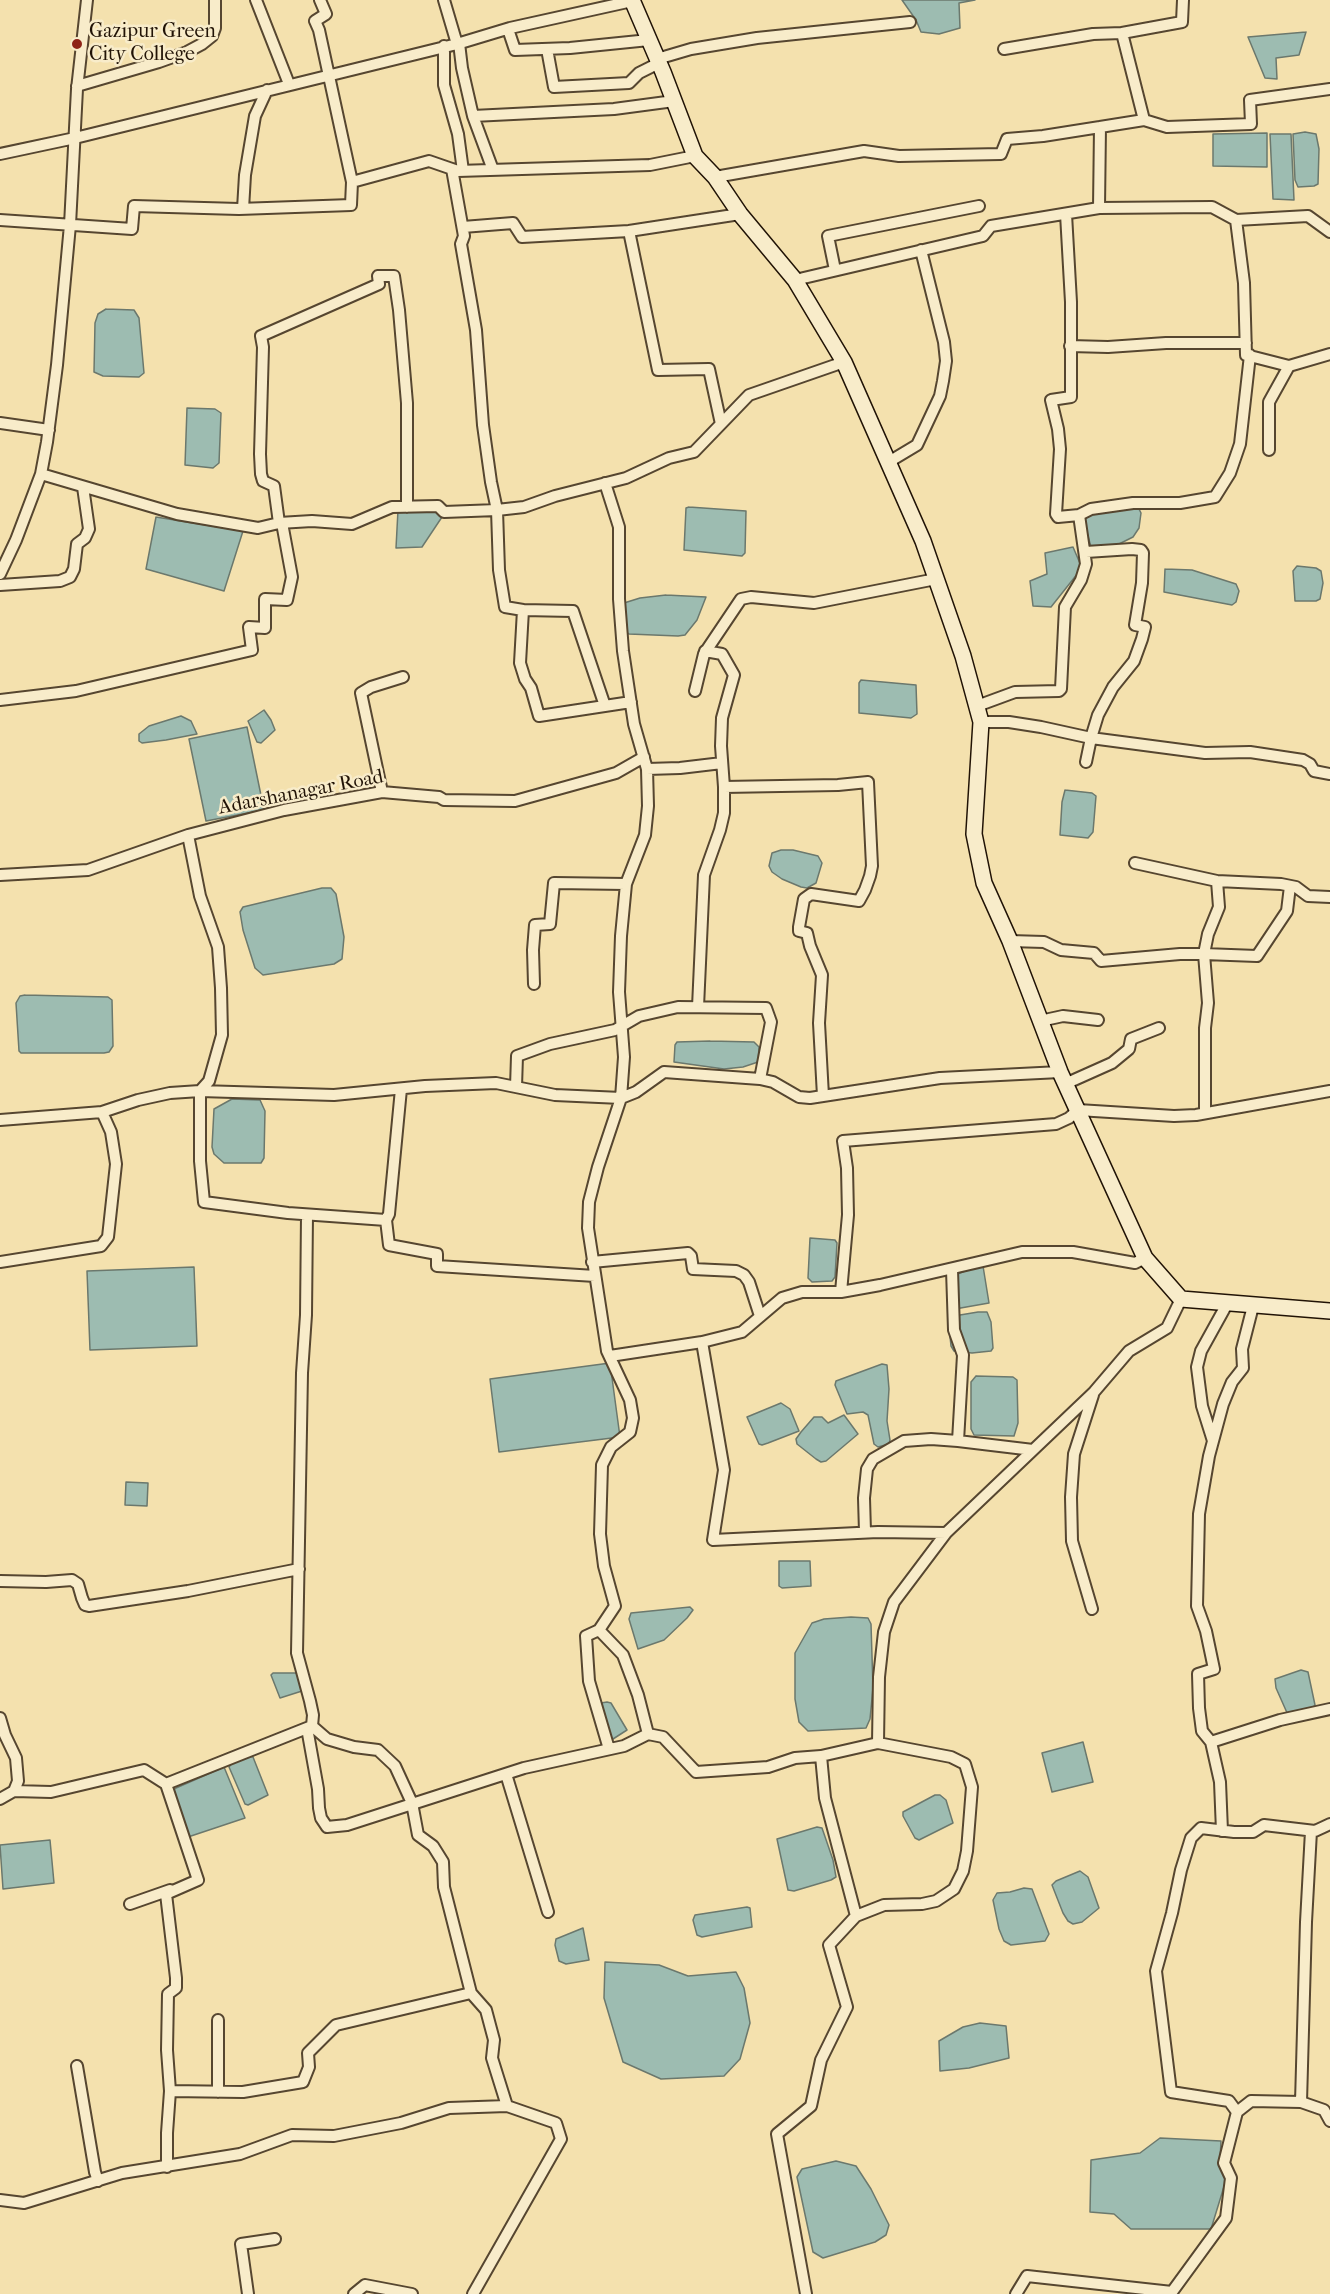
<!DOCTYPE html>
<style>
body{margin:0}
canvas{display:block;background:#f4e1ae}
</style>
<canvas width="1330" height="2294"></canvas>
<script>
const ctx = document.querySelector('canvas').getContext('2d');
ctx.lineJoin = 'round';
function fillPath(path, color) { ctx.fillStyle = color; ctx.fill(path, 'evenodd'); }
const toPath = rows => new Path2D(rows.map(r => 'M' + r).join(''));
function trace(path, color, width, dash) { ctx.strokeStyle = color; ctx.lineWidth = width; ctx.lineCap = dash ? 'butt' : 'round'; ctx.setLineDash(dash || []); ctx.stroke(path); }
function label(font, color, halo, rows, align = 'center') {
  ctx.font = font + ' "IM FELL French Canon",serif'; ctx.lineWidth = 5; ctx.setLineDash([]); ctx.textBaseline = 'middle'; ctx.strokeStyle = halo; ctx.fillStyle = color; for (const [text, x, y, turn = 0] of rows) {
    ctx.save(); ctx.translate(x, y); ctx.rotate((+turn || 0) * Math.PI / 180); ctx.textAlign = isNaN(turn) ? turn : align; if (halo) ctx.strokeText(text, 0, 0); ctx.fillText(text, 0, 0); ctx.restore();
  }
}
const water = toPath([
 [902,0,975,0,959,3,960,28,939,34,921,32,916,20,902,0],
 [1306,32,1299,55,1276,58,1277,79,1265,78,1248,37,1306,32],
 [1305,132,1316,134,1319,149,1318,184,1314,186,1298,187,1295,180,1293,134,1305,132],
 [1267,133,1267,167,1213,166,1213,134,1267,133],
 [1270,134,1291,134,1294,200,1273,199,1270,134],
 [106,309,134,310,139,318,144,373,139,377,103,376,94,372,95,323,98,314,106,309],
 [187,408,215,409,221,413,219,463,213,468,185,465,187,408],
 [689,507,746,511,745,553,742,556,684,550,686,508,689,507],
 [1138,507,1141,513,1139,528,1133,537,1117,545,1091,547,1083,518,1086,514,1138,507],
 [436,508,442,517,422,547,396,548,398,510,436,508],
 [156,517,243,531,224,591,146,569,156,517],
 [1073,547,1082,568,1051,607,1033,606,1030,581,1047,574,1045,553,1073,547],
 [1297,566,1316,568,1321,571,1323,583,1320,599,1316,601,1295,601,1293,571,1297,566],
 [1165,569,1192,570,1236,584,1239,591,1236,602,1232,605,1164,592,1165,569],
 [666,595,706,597,697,620,685,635,678,636,629,634,625,632,624,603,640,598,666,595],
 [861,680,916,685,917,714,911,718,859,713,859,683,861,680],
 [264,710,271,720,275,730,261,743,257,742,248,721,264,710],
 [181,716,191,721,197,734,166,740,142,743,139,741,139,734,149,726,181,716],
 [247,727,264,810,206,821,189,739,247,727],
 [1065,790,1092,793,1096,796,1093,832,1088,838,1060,835,1062,802,1065,790],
 [781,850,793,850,818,856,822,863,816,883,807,888,801,887,782,879,772,872,769,866,772,853,781,850],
 [322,888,331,888,336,894,344,937,342,959,334,964,263,975,255,968,243,930,240,912,243,907,322,888],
 [25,995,108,997,112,1000,113,1046,109,1052,104,1053,21,1053,19,1051,16,1003,20,996,25,995],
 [710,1041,754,1042,759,1047,758,1062,743,1067,724,1069,674,1062,675,1045,677,1042,710,1041],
 [232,1099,260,1100,265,1111,264,1158,261,1163,224,1163,214,1154,212,1147,214,1109,232,1099],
 [810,1238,835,1240,837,1243,835,1277,832,1281,812,1282,808,1278,810,1238],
 [983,1266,989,1303,955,1309,950,1277,975,1267,983,1266],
 [194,1267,197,1346,90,1350,87,1271,194,1267],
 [978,1312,987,1312,991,1322,993,1348,991,1351,972,1353,954,1351,951,1346,948,1317,978,1312],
 [610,1363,620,1437,499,1452,490,1379,610,1363],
 [882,1364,887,1365,889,1389,887,1421,890,1440,889,1444,878,1447,874,1444,868,1415,863,1412,847,1414,835,1385,836,1381,882,1364],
 [976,1376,1013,1377,1017,1380,1018,1423,1014,1436,974,1435,971,1429,971,1382,976,1376],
 [781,1403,790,1409,799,1431,768,1443,762,1445,759,1444,747,1417,781,1403],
 [844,1415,858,1434,826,1461,821,1462,816,1459,797,1444,796,1439,801,1432,814,1417,822,1417,828,1423,844,1415],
 [126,1482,148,1483,147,1506,125,1505,126,1482],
 [779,1561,810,1561,811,1586,782,1588,779,1586,779,1561],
 [690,1607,693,1610,687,1618,664,1640,638,1649,629,1619,631,1613,690,1607],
 [851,1617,868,1618,871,1624,873,1688,870,1719,866,1728,808,1731,799,1722,795,1699,795,1653,812,1623,824,1619,851,1617],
 [1301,1670,1308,1672,1315,1705,1311,1710,1288,1715,1276,1688,1275,1679,1301,1670],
 [273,1673,296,1673,300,1678,302,1691,280,1698,271,1675,273,1673],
 [607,1702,611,1703,627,1730,613,1739,609,1738,601,1703,607,1702],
 [1083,1742,1093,1782,1052,1792,1042,1753,1083,1742],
 [249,1756,253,1757,268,1795,248,1805,245,1804,229,1767,232,1763,249,1756],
 [224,1767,245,1818,188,1837,171,1792,176,1788,224,1767],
 [935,1795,940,1795,946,1800,953,1823,919,1840,915,1838,903,1816,903,1812,935,1795],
 [817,1827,822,1828,833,1860,836,1877,831,1880,794,1891,788,1890,777,1839,817,1827],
 [50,1840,54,1883,3,1889,0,1845,50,1840],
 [1080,1871,1088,1877,1099,1908,1082,1922,1073,1924,1068,1921,1063,1913,1052,1885,1056,1881,1080,1871],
 [1024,1888,1032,1889,1049,1934,1045,1941,1011,1945,1004,1941,999,1929,993,1900,997,1893,1010,1892,1024,1888],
 [747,1907,750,1908,752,1927,702,1937,697,1935,693,1920,695,1915,747,1907],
 [583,1928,589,1960,566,1964,559,1961,555,1945,556,1939,583,1928],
 [605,1962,659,1965,688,1976,736,1972,744,1988,750,2023,740,2059,724,2076,661,2079,623,2062,604,1998,605,1962],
 [980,2023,1006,2026,1009,2058,969,2068,940,2071,939,2041,963,2027,980,2023],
 [1160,2138,1221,2141,1220,2160,1226,2180,1211,2229,1131,2229,1114,2214,1090,2212,1091,2160,1140,2153,1160,2138],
 [836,2161,856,2166,871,2189,889,2225,886,2235,875,2242,823,2258,813,2252,797,2177,802,2169,836,2161]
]);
const minor = toPath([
 [256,0,289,84],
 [320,0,326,14,315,21,319,30,352,182],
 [444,0,457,44],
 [508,29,515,50,570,48,649,40],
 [1122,33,1182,22,1183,0],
 [459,43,462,68,473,116,493,170],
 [444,46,444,85,458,134,463,171],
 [547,49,554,87,629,83,639,73,659,63],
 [1004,49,1093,34,1122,33,1144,120,1100,127,1099,208],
 [657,59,691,49,757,38,910,22],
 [77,86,159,62,187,52,202,44,212,36,215,28,215,0],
 [473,116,614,109,674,101],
 [1144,120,1167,127,1251,124,1250,100,1330,89],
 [0,154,75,138,457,44,510,28,632,1],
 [452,169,464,236,461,244,476,330,483,425,491,482,497,510,499,570,505,607,523,610,520,663,525,679,531,688,539,716,631,702],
 [715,177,864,151,899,156,1001,154,1007,139,1043,136,1100,127],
 [243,209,245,175,255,116,267,90],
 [0,220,132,229,134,206,239,209,351,205,352,182,429,161,458,171,650,165,695,156],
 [1236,220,1244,283,1246,355,1289,366,1330,354],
 [463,227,513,223,522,237,629,231,740,214],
 [629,231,658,370,709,369,721,424],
 [835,270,828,236,979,206],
 [795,280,983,236,991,226,1099,208,1212,207,1236,220,1308,216,1330,232],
 [1070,346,1108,347,1166,343,1246,343],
 [0,423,49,430],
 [1269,450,1269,402,1289,366],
 [887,463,917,445,940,396,943,381,946,361,944,342,921,250],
 [41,474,177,514,258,528,279,523,312,521,352,524,392,507,438,506,444,512,497,510,524,507,555,496,626,478,669,458,694,452,749,395,844,362],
 [605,483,619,527,619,599,623,651,634,724,647,769,648,806,645,835,626,884,621,936,619,992,624,1057,621,1098,598,1167,589,1202,588,1228,607,1351,630,1400,633,1418,630,1432,611,1447,602,1465,600,1534,604,1566,615,1606,599,1630,586,1636,589,1681,609,1749],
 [1079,515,1091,509,1133,503,1180,503,1215,497,1230,473,1240,444,1250,355],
 [279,523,274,486,263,481,261,474,260,454,263,347,261,336,379,284,378,276,394,276,399,310,407,403,407,507],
 [1086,552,1132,549,1141,550,1143,553,1142,583,1135,625,1145,627,1142,639,1134,661,1113,687,1098,715,1091,738,1205,753,1250,752,1303,760,1310,764,1314,771,1330,774],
 [0,574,16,540,41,474,47,442,57,365,70,225,77,89,87,0],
 [0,585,60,581,70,577,74,569,77,544,85,538,89,529,83,487],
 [523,610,573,611,605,706],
 [695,691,704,654,741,599,751,597,814,603,936,579],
 [0,700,76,691,252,650,249,627,265,628,265,599,287,600,292,577,282,523],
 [977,706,1015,692,1059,691,1061,689,1065,607,1081,580,1086,564,1079,515,1058,517,1056,514,1060,449,1058,429,1051,400,1071,397,1071,302,1066,214],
 [981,722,1009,722,1041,727,1091,738,1086,762],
 [647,769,680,768,722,763],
 [724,787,838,785,868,782,872,866,870,876,865,890,859,901,811,894,804,899,799,927,799,931,807,933,810,946,822,975,819,1023,823,1096],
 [382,792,361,693,371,687,403,677],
 [188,835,200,896,218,947,221,988,222,1035,209,1081,200,1091,200,1161,204,1202,288,1213,386,1220,389,1245,437,1254,437,1266,595,1276],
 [1135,863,1217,881,1281,884,1296,887,1308,896,1330,897],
 [0,875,88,870,188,835,284,810,382,792,439,797,444,800,515,801,616,773,644,757],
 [1010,941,1044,942,1061,950,1094,953,1101,961,1180,954,1204,954,1208,934,1219,907,1217,881],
 [534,984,533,950,535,925,550,924,554,883,626,884],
 [698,1007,704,875,720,830,724,813,724,787,721,746,722,718,734,675,722,654,705,651],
 [1040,1021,1063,1016,1098,1020],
 [1065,1084,1112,1063,1129,1049,1131,1039,1159,1028],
 [516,1087,517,1056,550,1044,615,1030,639,1016,678,1007,766,1008,771,1022,760,1079],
 [1205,1112,1205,1028,1208,1003,1204,954,1257,956,1287,911,1290,886],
 [0,1120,102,1112,138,1100,170,1093,200,1091,334,1095,425,1086,496,1083,555,1095,621,1098,636,1092,664,1072,760,1079,773,1082,799,1097,810,1098,940,1078,1060,1072],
 [307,1215,306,1315,302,1373,297,1653,310,1701,313,1715,312,1726],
 [386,1220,389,1214,401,1089],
 [0,1262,101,1246,108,1237,116,1164,111,1132,102,1112],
 [592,1262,688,1253,691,1256,693,1269,736,1271,744,1275,749,1282,760,1316],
 [952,1270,954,1330,963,1355,958,1441,1033,1450],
 [841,1292,848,1215,847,1168,843,1141,1056,1124,1069,1118,1078,1110,1174,1116,1196,1115,1330,1091],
 [702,1342,724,1470,713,1540,878,1532,946,1533],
 [610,1356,702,1342,742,1332,782,1298,802,1292,841,1292,880,1285,1022,1252,1073,1252,1135,1263,1145,1258],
 [1213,1441,1202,1406,1197,1367,1201,1351,1227,1304],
 [865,1532,864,1498,867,1469,873,1459,904,1441,931,1439,958,1441],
 [0,1581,46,1582,72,1580,78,1584,82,1598,85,1605,89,1606,188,1591,299,1569],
 [1092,1609,1072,1541,1071,1497,1074,1454,1093,1395],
 [599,1630,623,1655,638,1695,648,1734],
 [0,1718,5,1735,16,1758,18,1781,14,1791,0,1799],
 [307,1728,318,1789,319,1808,321,1818,327,1827,347,1825,524,1768,624,1746,648,1734,663,1737,696,1772,768,1767,795,1758,821,1756],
 [1211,1742,1202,1731,1199,1708,1198,1674,1214,1669,1206,1631,1197,1606,1199,1514,1209,1456,1223,1404,1232,1382,1243,1368,1242,1349,1253,1306],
 [506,1774,548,1912],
 [166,1784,198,1880,166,1894,176,1978,176,1988,168,1994,167,2050,170,2091,167,2133,167,2167],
 [14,1791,51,1792,144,1770,166,1784,312,1726],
 [1222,1831,1220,1782,1211,1742,1280,1720,1330,1709],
 [1311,1831,1306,1922,1301,2102,1324,2110,1330,2121],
 [130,1904,170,1890],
 [856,1916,884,1905,922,1904,936,1901,954,1889,963,1871,967,1851,972,1787,965,1764,951,1757,878,1743],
 [218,2020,218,2092],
 [77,2066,95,2172,98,2181],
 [170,2091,243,2092,303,2082,309,2067,308,2053,336,2025,471,1993],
 [1237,2112,1229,2101,1171,2092,1156,1971,1172,1913,1181,1870,1191,1838,1201,1828,1234,1832,1253,1832,1264,1825,1315,1831,1330,1824],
 [0,2200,24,2203,122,2173,240,2154,292,2135,334,2136,401,2123,449,2108,507,2106,492,2058,494,2040,486,2010,471,1993,444,1887,443,1862,433,1846,418,1835,412,1803,395,1766,378,1750,354,1747,327,1739,312,1726],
 [248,2294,241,2244,275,2239],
 [354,2294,365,2285,412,2294],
 [473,2294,561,2139,556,2123,507,2106],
 [806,2294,777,2134,811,2106,821,2060,847,2007,829,1945,856,1916,825,1798,821,1756,878,1743,879,1677,884,1632,894,1602,946,1533,1094,1392,1129,1351,1167,1328,1181,1299],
 [1016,2294,1027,2276,1172,2292,1226,2218,1231,2178,1224,2163,1237,2112,1251,2101,1301,2102]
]);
const secondary = toPath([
 [632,0,663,72,695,156,715,177,740,214,795,280,844,362,923,541,963,656,981,722,974,834,984,883,1010,941,1060,1072,1145,1258,1181,1299,1330,1311]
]);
const markers = [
 [77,44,6,"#8f2418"]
];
const poiNames = [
 ["Gazipur Green",89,32],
 ["City College",89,55]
];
const streetNames = [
 ["Adarshanagar Road",301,793,-11]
];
fillPath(water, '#9dbcb1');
trace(water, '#6b786d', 1.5);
trace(minor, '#564630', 14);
trace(secondary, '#211306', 18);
trace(minor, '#f8ecca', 10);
trace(secondary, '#f8ecca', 15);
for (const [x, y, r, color] of markers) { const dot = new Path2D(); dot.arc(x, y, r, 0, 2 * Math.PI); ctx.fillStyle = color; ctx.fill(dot); trace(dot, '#f8ecca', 2); }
label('20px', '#211306', '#f8ecca', poiNames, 'left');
label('20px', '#211306', '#f8ecca', streetNames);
</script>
